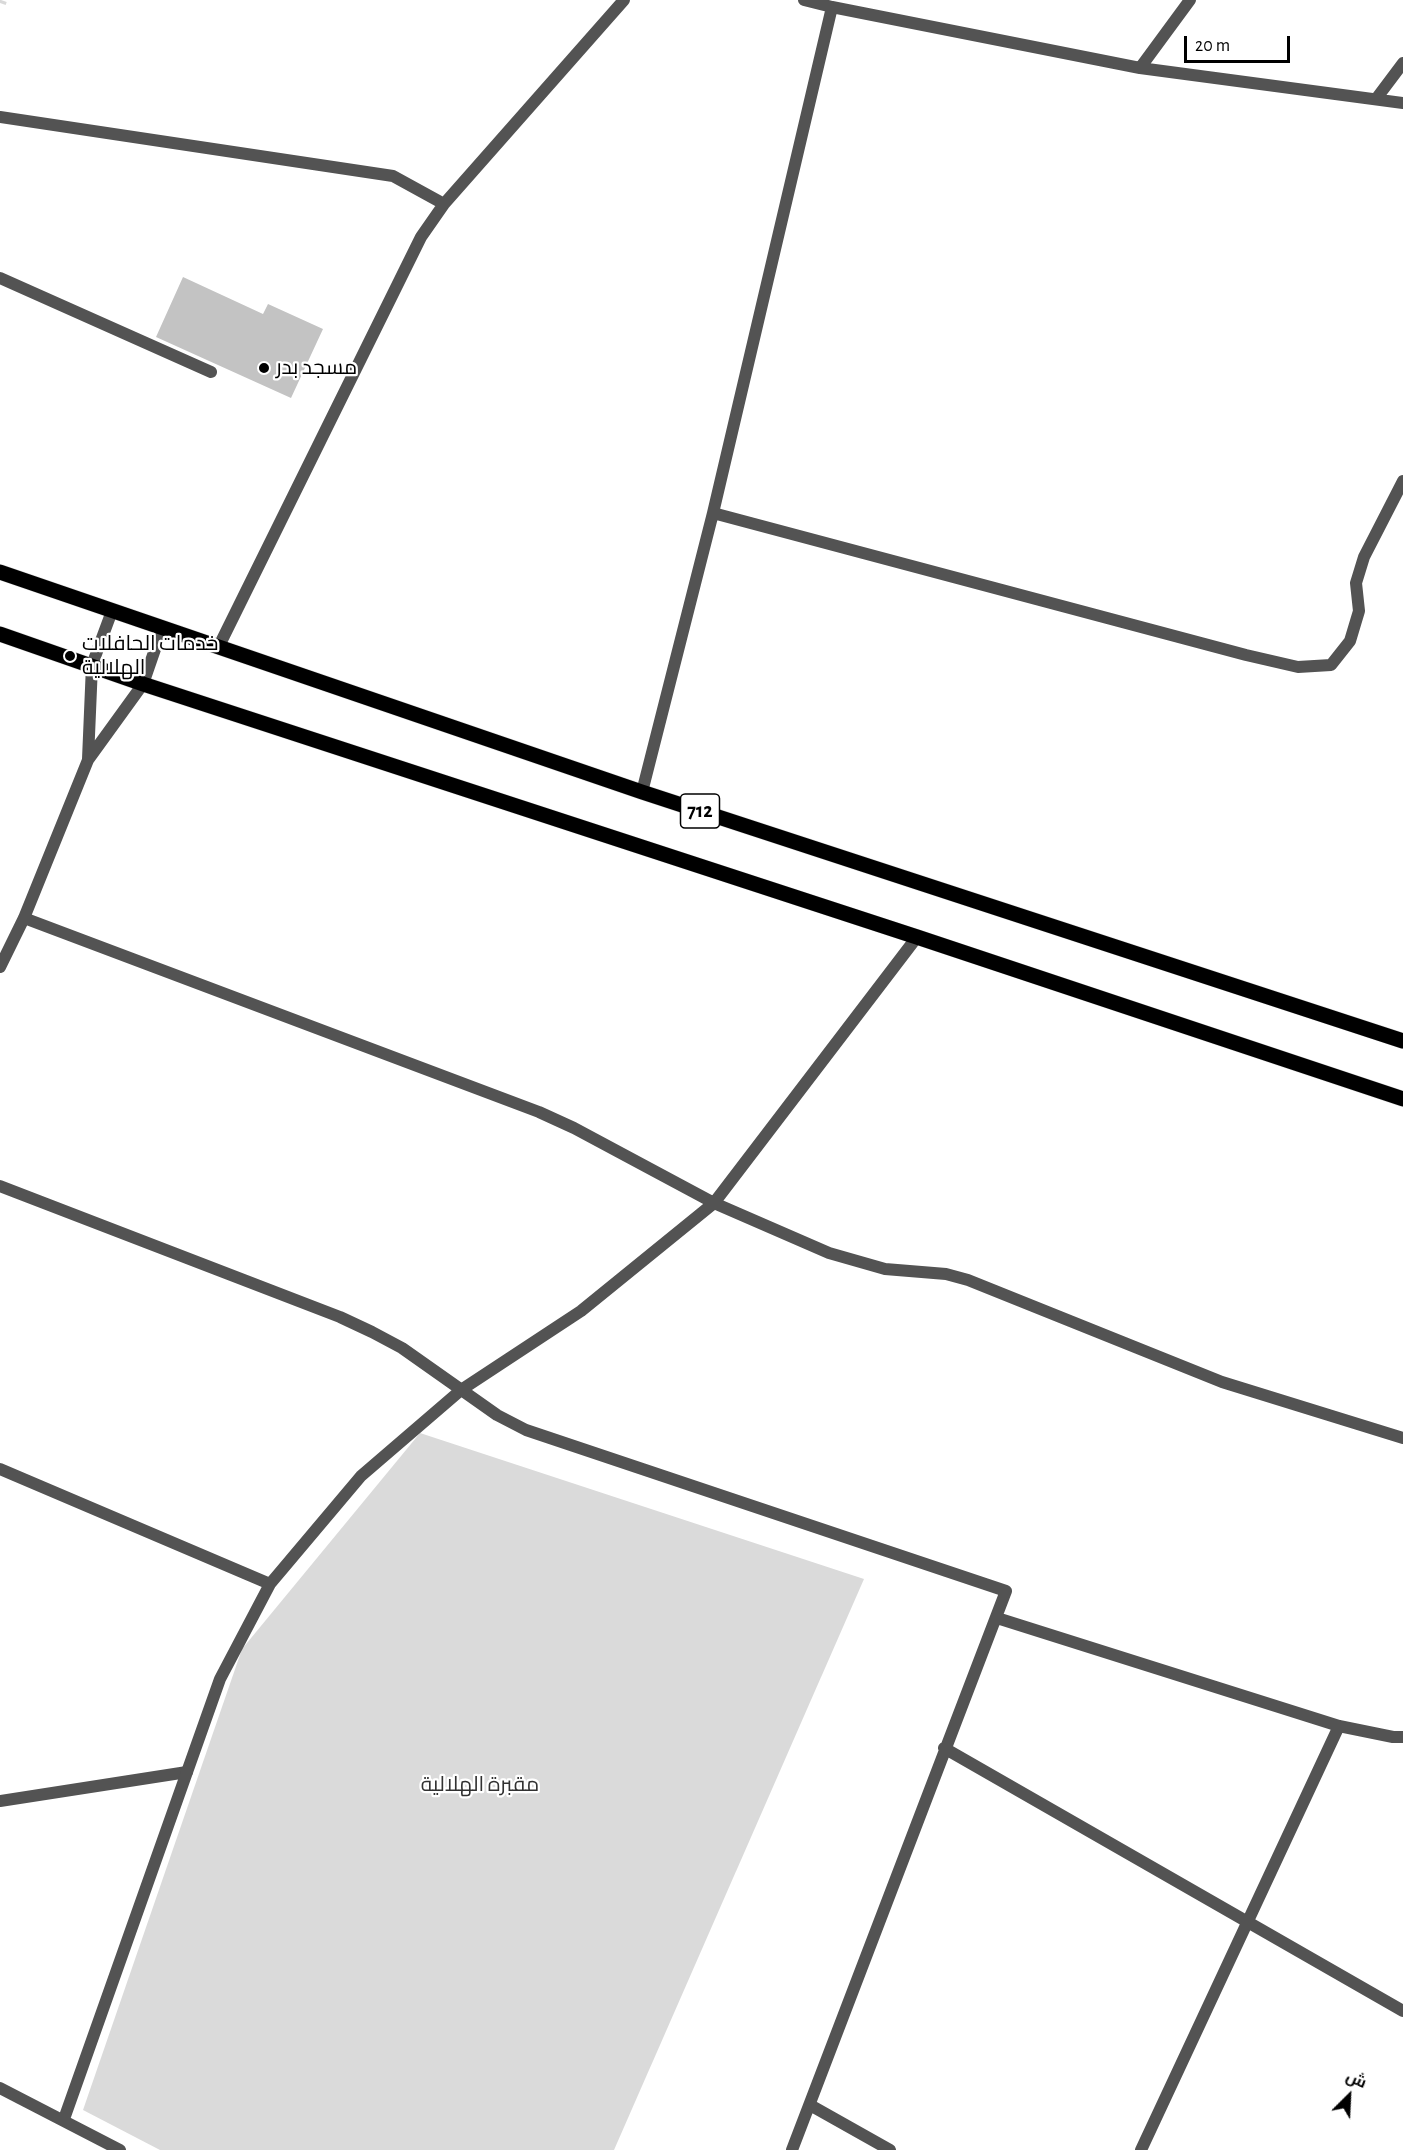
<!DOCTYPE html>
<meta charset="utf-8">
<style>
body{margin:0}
#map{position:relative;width:1403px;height:2150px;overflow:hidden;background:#fff;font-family:"Alegreya Sans",Cairo,sans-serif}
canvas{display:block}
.north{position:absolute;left:1319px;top:2066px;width:60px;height:60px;-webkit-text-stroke:4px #fff;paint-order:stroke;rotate:24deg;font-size:16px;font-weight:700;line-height:24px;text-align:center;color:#000}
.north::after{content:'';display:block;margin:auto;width:21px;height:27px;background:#000;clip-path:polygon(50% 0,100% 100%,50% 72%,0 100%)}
.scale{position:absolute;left:1184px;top:36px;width:106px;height:27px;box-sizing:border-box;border:3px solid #000;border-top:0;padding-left:8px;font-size:18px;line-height:21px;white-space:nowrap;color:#000;-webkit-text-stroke:4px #fff;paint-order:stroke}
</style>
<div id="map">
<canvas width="1403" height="2150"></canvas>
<div class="north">ش</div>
<div class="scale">20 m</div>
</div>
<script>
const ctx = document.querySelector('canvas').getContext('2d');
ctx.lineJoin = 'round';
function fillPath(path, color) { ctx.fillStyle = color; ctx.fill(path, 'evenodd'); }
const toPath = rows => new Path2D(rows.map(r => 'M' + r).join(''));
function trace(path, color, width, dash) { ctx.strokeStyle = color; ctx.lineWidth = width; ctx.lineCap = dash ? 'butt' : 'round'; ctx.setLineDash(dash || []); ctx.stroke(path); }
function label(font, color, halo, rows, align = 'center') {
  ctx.font = font + ' "Alegreya Sans",Cairo,sans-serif'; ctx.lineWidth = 4.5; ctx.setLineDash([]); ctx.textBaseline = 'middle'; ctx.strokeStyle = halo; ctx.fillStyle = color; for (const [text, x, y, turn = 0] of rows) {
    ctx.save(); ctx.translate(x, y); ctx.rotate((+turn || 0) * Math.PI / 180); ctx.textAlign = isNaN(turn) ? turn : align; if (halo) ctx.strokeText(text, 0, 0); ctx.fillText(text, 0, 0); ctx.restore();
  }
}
const green = toPath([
 [420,1433,864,1579,614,2150,160,2150,83,2110,242,1649]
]);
const building = toPath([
 [183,277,263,314,268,304,323,329,291,398,156,337]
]);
const minorTunnel = toPath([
 [0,3,1,0]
]);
const service = toPath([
 [0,1801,187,1772]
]);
const minor = toPath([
 [804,0,832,7,1140,68,1403,103],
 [1140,68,1190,0],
 [1376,99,1403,63],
 [0,117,393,176,444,204],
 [0,278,211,372],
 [713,513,1246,655,1298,667,1331,665,1350,641,1359,611,1356,583,1364,557,1403,481],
 [219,646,421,237,444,204,624,0],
 [88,759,92,665,112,611],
 [642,792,713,513,832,7],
 [24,918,539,1112,574,1128,714,1203,829,1253,885,1269,946,1274,968,1280,1222,1382,1403,1438],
 [0,967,24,918,88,760,143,684,162,629],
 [0,1186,340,1317,372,1332,402,1348,497,1415,526,1430,1006,1591,792,2150],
 [0,1469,270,1584],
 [997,1618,1339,1726,1393,1737,1403,1737],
 [944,1748,1403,2011],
 [0,2088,120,2150],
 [810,2105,890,2150],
 [64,2119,220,1679,270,1584,361,1476,461,1390,581,1311,714,1203,917,937],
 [1141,2150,1339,1726]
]);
const primary = toPath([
 [0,572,642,792,1403,1041],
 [0,634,143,684,917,937,1403,1099]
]);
const markers = [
 [264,368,6,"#000"],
 [70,656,6,"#000"]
];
const shields = [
 [700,811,39]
];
const shieldNames = [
 ["712",700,811]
];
const poiNames = [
 ["مسجد بدر",276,368],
 ["خدمات الحافلات",82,644],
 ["الهلالية",82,668]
];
const parkNames = [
 ["مقبرة الهلالية",480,1785]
];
fillPath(green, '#dadada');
fillPath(building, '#c3c3c3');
trace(minorTunnel, '#d9d9d9', 12, [12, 6]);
trace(primary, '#dbdbdb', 16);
trace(service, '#535353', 12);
trace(minor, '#535353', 12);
trace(primary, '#000', 15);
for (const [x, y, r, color] of markers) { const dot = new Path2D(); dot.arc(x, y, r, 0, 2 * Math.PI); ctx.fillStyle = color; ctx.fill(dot); trace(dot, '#fff', 2); }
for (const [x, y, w] of shields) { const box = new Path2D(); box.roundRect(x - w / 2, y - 17, w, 34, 4.5); ctx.fillStyle = '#fff'; ctx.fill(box); trace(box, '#000', 1.5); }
label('bold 20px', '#000', null, shieldNames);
label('21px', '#000', '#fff', poiNames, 'left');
label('21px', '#313131', '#fff', parkNames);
</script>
